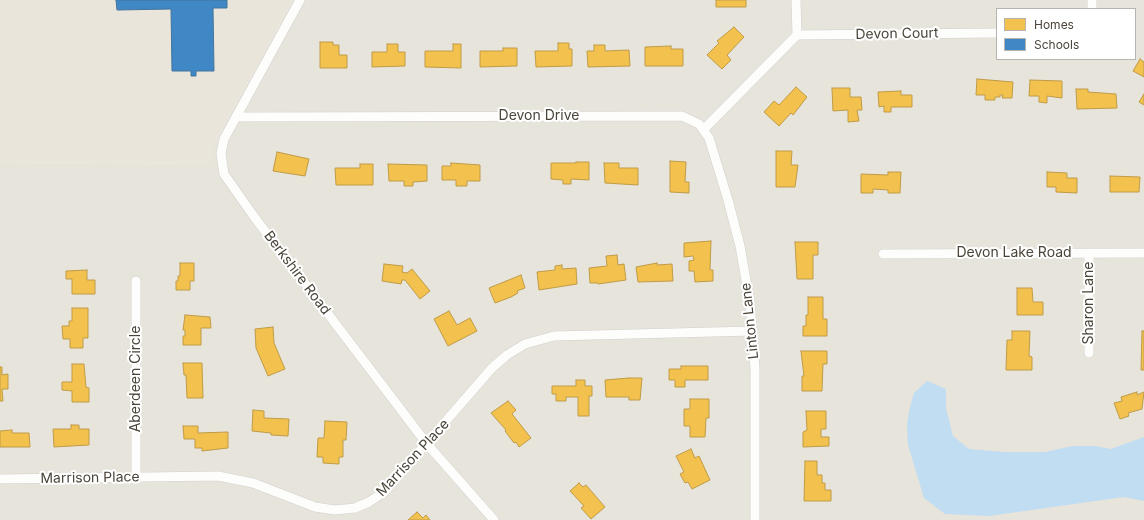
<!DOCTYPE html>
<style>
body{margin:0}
#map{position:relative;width:1144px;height:520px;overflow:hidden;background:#f4f2ee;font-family:Inter,sans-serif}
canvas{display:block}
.legend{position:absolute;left:996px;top:8px;width:140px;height:52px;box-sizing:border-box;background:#fff;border:1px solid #b7b4b0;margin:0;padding:5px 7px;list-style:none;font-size:12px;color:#4b4439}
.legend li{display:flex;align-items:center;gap:8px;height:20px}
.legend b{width:20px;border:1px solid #b7b4b0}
</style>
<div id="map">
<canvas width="1144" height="520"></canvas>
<ul class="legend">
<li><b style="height:11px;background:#f2c14e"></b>Homes</li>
<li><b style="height:11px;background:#3f88c5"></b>Schools</li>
</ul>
</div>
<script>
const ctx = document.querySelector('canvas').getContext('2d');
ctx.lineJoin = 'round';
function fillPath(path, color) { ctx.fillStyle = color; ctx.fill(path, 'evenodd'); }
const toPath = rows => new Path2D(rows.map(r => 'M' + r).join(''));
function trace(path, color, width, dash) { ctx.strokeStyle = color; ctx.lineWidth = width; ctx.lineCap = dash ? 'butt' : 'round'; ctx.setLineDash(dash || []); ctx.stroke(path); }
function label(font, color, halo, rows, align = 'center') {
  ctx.font = font + ' Inter,sans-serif'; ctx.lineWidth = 4; ctx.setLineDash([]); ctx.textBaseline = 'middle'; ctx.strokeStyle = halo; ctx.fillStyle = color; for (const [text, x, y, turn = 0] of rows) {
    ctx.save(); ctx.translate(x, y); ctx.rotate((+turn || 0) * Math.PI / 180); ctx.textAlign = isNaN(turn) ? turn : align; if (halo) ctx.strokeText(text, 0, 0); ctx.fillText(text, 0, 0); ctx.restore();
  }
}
const residential = toPath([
 [293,0,1144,0,1144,520,0,520,0,162,212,164,212,147],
 [997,9,1135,9,1135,59,997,59]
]);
const education = toPath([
 [0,0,293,0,212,147,212,164,0,162]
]);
const water = toPath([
 [927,381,946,389,946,408,953,436,969,449,1004,452,1045,452,1073,446,1095,446,1111,449,1144,437,1144,501,1124,497,989,516,945,514,924,498,908,445,907,425,909,411,914,393]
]);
const homes = toPath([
 [716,0,746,0,746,7,716,7,716,0],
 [734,27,744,37,727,55,731,60,722,69,707,55,719,43,717,41,734,27],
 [320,42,333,42,333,45,339,45,339,55,347,55,347,68,320,68,320,42],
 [558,43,569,43,569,49,572,49,572,66,536,67,535,51,558,51,558,43],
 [387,44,398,44,398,52,405,52,405,66,372,67,372,52,387,52,387,44],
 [453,44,461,44,461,68,425,67,425,51,453,51,453,44],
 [594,45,605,45,605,51,629,50,630,66,588,67,587,51,594,51,594,45],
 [671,46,671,49,683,49,683,66,645,66,645,47,671,46],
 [503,48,517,48,517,66,480,67,480,51,503,51,503,48],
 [1140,59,1144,62,1144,77,1133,71,1140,59],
 [977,79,1013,82,1012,98,1002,98,1003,95,1000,95,1000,97,995,97,995,100,985,100,985,95,976,95,977,79],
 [1030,80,1062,81,1062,98,1047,96,1047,103,1039,102,1039,96,1029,96,1030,80],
 [796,87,807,97,793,115,791,113,779,126,764,112,774,101,779,105,796,87],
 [832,88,850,88,850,97,861,97,862,110,857,110,859,121,848,122,848,110,833,111,832,88],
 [1076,89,1088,89,1088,92,1116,94,1117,108,1077,109,1076,89],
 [901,91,901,95,912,95,912,107,891,107,891,112,884,112,884,106,879,107,878,92,901,91],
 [1144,94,1144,105,1139,102,1144,94],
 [776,151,792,151,791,165,798,165,795,187,776,187,776,151],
 [277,152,309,159,305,176,273,171,277,152],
 [670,161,686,162,685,182,689,182,689,193,670,192,670,161],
 [576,162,589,162,589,180,571,179,571,184,563,184,563,180,551,179,551,163,576,163,576,162],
 [451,163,480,165,480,181,467,181,467,186,456,186,456,180,442,180,442,166,451,166,451,163],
 [604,163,619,163,619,168,638,168,638,185,605,183,604,163],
 [360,164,373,164,373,185,336,185,335,168,360,168,360,164],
 [388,164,427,165,427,181,413,182,413,186,404,186,404,181,389,181,388,164],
 [888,172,901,172,900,193,888,193,888,190,873,189,873,193,861,193,861,174,888,175,888,172],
 [1047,172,1067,173,1067,178,1077,178,1077,193,1056,192,1056,187,1047,187,1047,172],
 [1110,176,1140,177,1139,192,1110,192,1110,176],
 [711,241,710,270,713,270,713,281,695,282,694,271,689,271,689,261,694,260,693,256,684,257,684,243,711,241],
 [795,242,818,242,818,255,813,255,813,279,797,279,795,242],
 [617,255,618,265,624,264,626,280,598,284,598,283,590,283,589,268,607,266,606,256,617,255],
 [180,263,194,263,194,281,190,281,190,290,176,290,176,281,178,281,178,276,180,276,180,263],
 [657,263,657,265,672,264,673,281,638,282,636,267,657,263],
 [384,264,403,266,402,272,407,273,412,269,430,291,420,299,405,280,402,280,401,284,382,281,384,264],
 [562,265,562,269,576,268,577,284,539,290,537,272,555,270,555,266,562,265],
 [87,270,87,280,95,280,95,294,72,294,72,279,66,279,66,271,87,270],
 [521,275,525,288,517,291,518,293,511,297,495,303,489,288,521,275],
 [1017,288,1032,288,1033,302,1043,302,1043,315,1017,315,1017,288],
 [808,297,823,297,823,319,827,319,827,336,803,336,803,326,806,326,806,315,808,315,808,297],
 [72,308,88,308,88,338,83,338,83,348,70,348,70,339,63,339,62,326,69,326,69,321,72,321,72,308],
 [449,311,457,325,470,318,477,331,448,346,434,319,449,311],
 [185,315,210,317,211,328,201,328,201,345,183,345,183,336,185,336,185,330,183,330,185,315],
 [273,327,274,343,285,369,268,376,256,348,255,329,273,327],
 [1012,331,1030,331,1029,356,1032,357,1032,370,1006,370,1007,340,1012,340,1012,331],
 [1142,331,1144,331,1144,370,1141,370,1142,331],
 [801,351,827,351,827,364,823,364,822,391,802,391,802,376,804,376,801,351],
 [183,363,202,363,203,398,187,398,186,375,184,375,183,363],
 [72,364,84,364,86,387,89,388,89,402,72,402,72,391,62,390,62,382,72,382,72,364],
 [681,366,708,366,708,380,685,380,685,387,675,387,675,380,669,380,669,369,681,369,681,366],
 [0,367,2,367,2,375,8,374,8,389,2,389,3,401,0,401,0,367],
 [629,378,642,378,640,400,629,400,629,397,606,397,605,380,629,378],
 [576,380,585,380,585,386,592,386,592,396,589,396,589,416,578,416,578,397,566,397,566,401,556,401,556,394,552,394,552,386,576,386,576,380],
 [1137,392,1137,395,1144,392,1142,409,1128,413,1129,416,1120,419,1114,403,1122,401,1121,397,1137,392],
 [690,399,709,399,709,418,706,418,705,437,690,437,690,426,684,426,684,409,690,409,690,399],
 [508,401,516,410,512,414,531,438,519,447,516,442,514,443,505,431,506,430,491,413,508,401],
 [253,410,264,411,264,418,289,419,288,436,271,435,271,433,252,431,253,410],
 [806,411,826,411,826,429,821,429,821,437,829,437,829,446,803,447,803,432,807,430,806,411],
 [325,421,347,422,346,440,343,440,343,457,339,457,339,464,323,463,323,457,317,457,318,438,324,438,325,421],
 [71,425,79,425,79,429,89,429,89,445,54,447,53,429,71,429,71,425],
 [183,426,198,426,198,433,228,432,228,448,202,451,202,448,195,448,195,439,184,439,183,426],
 [12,430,12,433,29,433,30,447,0,447,0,431,12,430],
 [691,449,695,458,699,456,710,480,692,489,688,482,685,483,680,474,684,472,676,456,691,449],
 [805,461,817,461,817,475,822,475,822,483,825,483,825,490,831,490,831,501,804,501,805,461],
 [579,483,583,487,586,485,605,507,591,519,581,508,584,506,570,491,579,483],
 [417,512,423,518,426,515,430,520,408,520,417,512]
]);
const schools = toPath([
 [116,0,227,0,227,8,213,8,214,71,196,71,196,76,191,76,191,71,172,71,171,9,117,10,116,0]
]);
const minor = toPath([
 [300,0,224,139,221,154,224,174,255,218,427,444,494,520],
 [796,0,797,35],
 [1092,0,1092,9],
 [797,35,997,33],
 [236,117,682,116,699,124,709,138,728,200,740,246,750,303,755,369,755,520],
 [704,129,797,35],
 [1089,253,1089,353],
 [883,254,1144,253],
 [136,281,136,477],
 [0,479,218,476,253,483,315,507,335,510,355,508,369,502,384,492,492,368,507,355,525,344,554,336,753,331]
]);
const streetNames = [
 ["Devon Court",897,34,-1],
 ["Devon Drive",539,116],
 ["Devon Lake Road",1014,253],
 ["Berkshire Road",297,273,53],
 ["Sharon Lane",1089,303,-90],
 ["Linton Lane",750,321,-96],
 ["Aberdeen Circle",136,379,-90],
 ["Marrison Place",413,458,-47],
 ["Marrison Place",90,478,-1]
];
fillPath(residential, '#e7e4dc');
fillPath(education, '#eae5da');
fillPath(water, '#c0ddf1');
fillPath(homes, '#f2c14e');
trace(homes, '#c09c48', 1);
fillPath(schools, '#3f88c5');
trace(schools, '#43749b', 1);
trace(minor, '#d2d0cb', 10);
trace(minor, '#fdfdfc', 9);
label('14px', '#4b4439', '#fff', streetNames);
</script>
